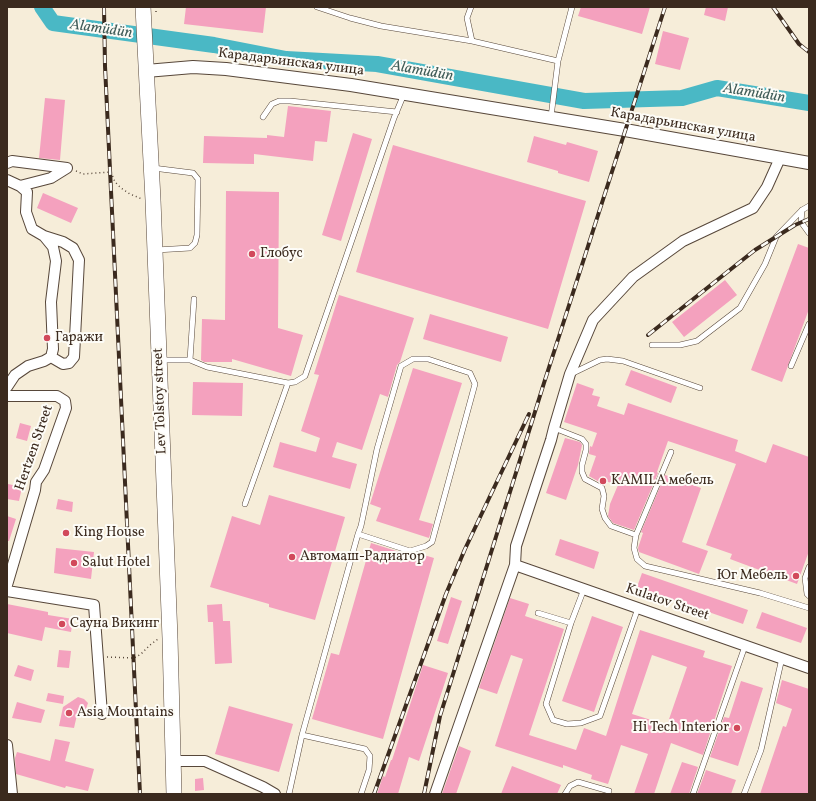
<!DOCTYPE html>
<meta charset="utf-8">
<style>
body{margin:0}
#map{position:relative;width:816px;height:801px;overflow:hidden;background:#f6edd9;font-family:Vollkorn,serif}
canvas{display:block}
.frame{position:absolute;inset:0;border:8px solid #3b2a1e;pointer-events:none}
</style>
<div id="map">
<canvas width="816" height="801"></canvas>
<div class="frame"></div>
</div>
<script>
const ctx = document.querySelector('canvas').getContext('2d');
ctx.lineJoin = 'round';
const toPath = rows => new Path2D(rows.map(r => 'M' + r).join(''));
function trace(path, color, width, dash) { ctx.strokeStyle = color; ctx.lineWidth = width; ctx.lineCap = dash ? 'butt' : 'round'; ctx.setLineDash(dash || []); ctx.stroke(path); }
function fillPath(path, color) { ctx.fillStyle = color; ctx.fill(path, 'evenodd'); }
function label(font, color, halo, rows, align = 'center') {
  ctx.font = font + ' Vollkorn,serif'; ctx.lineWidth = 4; ctx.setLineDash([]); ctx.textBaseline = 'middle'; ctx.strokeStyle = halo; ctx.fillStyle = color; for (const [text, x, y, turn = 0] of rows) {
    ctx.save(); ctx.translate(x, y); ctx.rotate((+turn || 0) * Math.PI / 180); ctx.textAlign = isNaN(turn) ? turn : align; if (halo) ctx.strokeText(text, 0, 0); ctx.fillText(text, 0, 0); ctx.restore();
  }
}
const river = toPath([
 [42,7,53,23,214,45,286,59,377,64,584,101,682,98,717,88,809,103]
]);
const building = toPath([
 [186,7,266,7,263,33,184,24],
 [581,7,650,7,642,34,578,16],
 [706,7,728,7,725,21,704,15],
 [663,31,689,38,680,70,655,64],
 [45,98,65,100,60,160,39,158],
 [288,106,331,111,327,142,315,141,313,161,254,154,254,164,203,163,204,136,267,138,267,135,284,137],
 [353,133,372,139,341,241,322,235],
 [534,136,566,145,567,142,598,151,589,182,558,173,558,171,527,162],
 [393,145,586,201,548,329,356,272],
 [226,191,279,192,278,328,303,335,291,376,232,359,232,362,204,362,201,360,202,319,225,320],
 [43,193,78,208,71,223,37,208],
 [798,244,809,248,809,309,782,382,751,370],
 [725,280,737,295,684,337,672,322],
 [339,295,414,318,400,362,397,365,388,397,380,394,362,450,337,442,332,457,357,464,350,489,273,467,280,442,316,452,320,438,301,431,319,375,314,374],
 [430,314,508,337,501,362,423,339],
 [413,368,462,383,419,520,433,524,429,538,376,521,381,508,370,504],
 [631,370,677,387,671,403,625,385],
 [193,382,243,383,242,416,192,415],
 [577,383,594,389,592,395,600,397,597,406,624,415,628,403,738,440,735,451,766,463,773,444,809,457,809,551,797,584,730,559,732,554,706,545,736,464,668,441,657,472,658,473,634,530,613,523,608,516,610,504,618,485,602,480,601,483,589,476,596,456,589,454,590,446,592,447,597,433,564,422],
 [20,423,31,426,27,441,16,438],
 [565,438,580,442,582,445,578,465,566,500,546,493],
 [665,475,701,488,682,542,708,551,699,574,639,552,638,548,643,533,641,532],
 [8,484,22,487,19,501,7,499],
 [269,495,345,517,315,620,269,607,269,604,210,587,232,516,260,525],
 [58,499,73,502,72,512,56,509],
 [7,516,16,519,9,541,7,541],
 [560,539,599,552,594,569,555,555],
 [371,543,409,555,417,553,434,558,383,739,312,719,331,653,339,655],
 [56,548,94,552,91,579,54,573],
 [642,573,748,610,743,624,637,587],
 [451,597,462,601,448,644,437,641],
 [510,598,529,604,525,616,564,629,529,735,576,750,584,728,606,736,640,630,705,651,703,657,732,666,703,755,671,743,654,794,634,794,648,754,621,745,608,784,591,779,592,775,563,765,563,768,495,746,523,659,511,655,497,694,479,688],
 [652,655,687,667,667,725,632,714],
 [7,604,48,612,48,615,73,619,71,632,45,627,42,641,7,633],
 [222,604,223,621,230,621,232,663,215,664,213,622,208,622,207,605],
 [762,612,807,628,801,643,756,628],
 [592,616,623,627,594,712,562,701],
 [59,650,71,651,69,668,57,667],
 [18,665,34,670,31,681,14,676],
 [423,665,448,673,419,761,409,757,398,794,377,794,383,776,385,777,391,760,392,760],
 [782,680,809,689,809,794,760,794,783,726,786,727,792,709,776,703],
 [741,681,763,688,738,766,710,757,724,717,729,718],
 [48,693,64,696,63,704,46,701],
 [78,697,84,699,88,703,86,709,77,715,74,728,59,726,63,707],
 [17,702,45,710,41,723,12,718],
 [229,706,293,724,279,772,215,754],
 [55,739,70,742,65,761,94,769,88,791,66,786,65,788,16,774,15,758,17,752,50,761],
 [459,746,471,751,456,794,442,794],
 [682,762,698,767,689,794,670,794],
 [512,766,561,785,557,794,501,794],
 [706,770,736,780,731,794,697,794],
 [203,778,204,790,195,791,195,779]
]);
const path = toPath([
 [156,7,156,13],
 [76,171,83,174,111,172,115,182,121,188,130,194,142,199],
 [107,657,134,658,141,654,150,645,158,639]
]);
const service = toPath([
 [317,7,350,18,381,26,472,41,558,61,551,117],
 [471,7,467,18,472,41],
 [558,61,572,7],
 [263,117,272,104,279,101,290,101,397,112],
 [153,168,193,173,198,179,197,235,195,243,190,248,156,250],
 [802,210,801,222,809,233],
 [652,345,680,345,697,341,740,308,765,264,776,237,802,210,809,206],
 [160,360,190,360,207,367,288,383,295,382,305,376,394,118,404,94],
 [190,360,194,299],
 [791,366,809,324],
 [571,374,600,360,607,359,623,361,700,388],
 [554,428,582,439,586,444,586,450,582,465,582,472,585,479,602,488,604,496,602,509,605,518,611,526,636,535],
 [671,452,636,535,634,548,637,559,645,566,760,593,809,608],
 [245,504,288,383],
 [809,567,805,578,807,594,809,596],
 [538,613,571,623,584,589],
 [571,623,546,704,553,720,567,724,581,723,600,716,638,608],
 [302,735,365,749,370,756,369,770,361,794],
 [289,794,302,735,358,534,361,526,377,449,401,366,413,359,428,359,470,373,475,384,432,542,426,546,410,551,358,534],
 [565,794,570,786,578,782,609,791],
 [693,794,745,646],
 [744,794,761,750,782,658]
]);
const minor = toPath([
 [7,163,12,161,67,168],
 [7,180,20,186,27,192,26,212,32,229,44,236,53,247,56,261,51,302,53,349,51,357,44,361,28,366,15,375,7,387],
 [20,186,51,178,67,168],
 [44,236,63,242,73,248,79,260,74,357,69,363,63,364,51,357],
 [7,396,57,396,65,401,66,408,44,470,36,482,35,490,7,585],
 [515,565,809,668],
 [7,591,94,605,102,714],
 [7,745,12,794],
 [174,761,205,761,263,787,275,794],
 [435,794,515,565,516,546,551,440,554,428,570,374,593,320,633,277,683,241,753,208,767,187,780,158]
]);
const tertiary = toPath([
 [146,71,193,67,226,69,351,85,625,130,809,163]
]);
const primary = toPath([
 [143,7,153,200,170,638,174,794]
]);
const rail = toPath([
 [104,7,105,66,140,794],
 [773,7,799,44,809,52],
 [648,335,755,250,795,225,809,219],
 [374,794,446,594,465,549,529,414],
 [424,794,440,716,544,383,665,7]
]);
const markers = [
 [252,254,4,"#d1495b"],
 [47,338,4,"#d1495b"],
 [603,481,4,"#d1495b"],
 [66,533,4,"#d1495b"],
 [292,557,4,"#d1495b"],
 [74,563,4,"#d1495b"],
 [796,576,4,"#d1495b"],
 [62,624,4,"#d1495b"],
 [69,713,4,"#d1495b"],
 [737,728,4,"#d1495b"]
];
const streetNames = [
 ["Карадарьинская улица",291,63,7],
 ["Карадарьинская улица",683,126,10],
 ["Lev Tolstoy street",161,401,-92],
 ["Hertzen Street",35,448,-71],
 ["Kulatov Street",667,603,19]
];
const poiNames = [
 ["Глобус",260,254],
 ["Гаражи",55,338],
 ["KAMILA мебель",611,481],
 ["King House",74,533],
 ["Автомаш-Радиатор",300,557],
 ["Salut Hotel",82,563],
 ["Юг Мебель",788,576,"right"],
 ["Сауна Викинг",70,624],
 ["Asia Mountains",77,713],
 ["Hi Tech Interior",729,728,"right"]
];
const waterNames = [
 ["Alamüdün",101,30,8],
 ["Alamüdün",422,72,10],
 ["Alamüdün",754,94,9]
];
trace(river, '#4ab8c5', 16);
fillPath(building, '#f4a1be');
trace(service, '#57473a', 6);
trace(minor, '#57473a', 12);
trace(tertiary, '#57473a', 14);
trace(primary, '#57473a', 16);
trace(path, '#57473a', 1.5, [1, 3]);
trace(service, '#fff', 5);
trace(minor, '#fff', 10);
trace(tertiary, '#fff', 12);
trace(primary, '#fff', 15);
trace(rail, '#3b2a1e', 4);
trace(rail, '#fdfcf7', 2.5, [8]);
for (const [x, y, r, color] of markers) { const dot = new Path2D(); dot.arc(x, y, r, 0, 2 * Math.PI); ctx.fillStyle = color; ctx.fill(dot); trace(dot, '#fdfcf7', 1.5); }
label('14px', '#3b2a1e', '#fdfcf7', streetNames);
label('14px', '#3b2a1e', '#fdfcf7', poiNames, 'left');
label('italic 15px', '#405c58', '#fdfcf7', waterNames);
</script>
